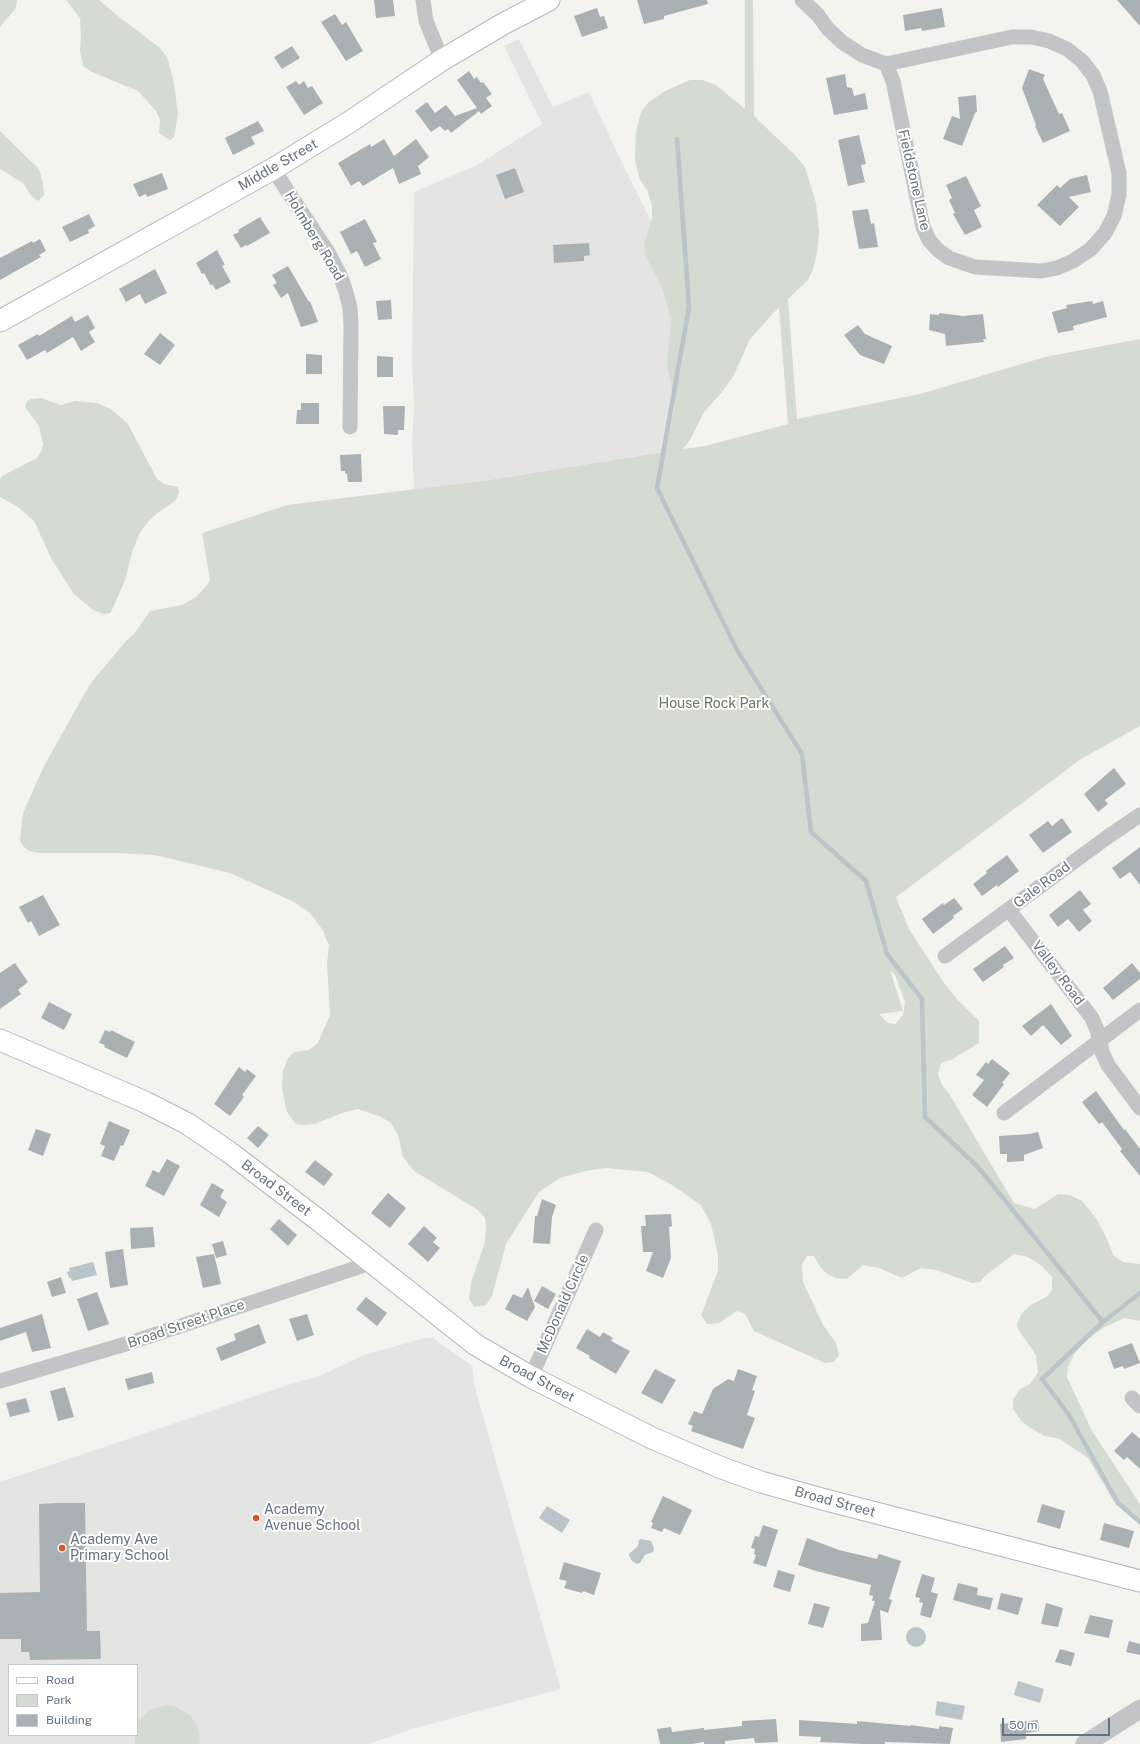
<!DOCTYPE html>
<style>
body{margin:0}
#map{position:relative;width:1140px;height:1744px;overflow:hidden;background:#f4f4ef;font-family:"Public Sans",sans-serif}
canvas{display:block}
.legend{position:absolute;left:8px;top:1664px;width:130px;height:72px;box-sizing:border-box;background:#fff;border:1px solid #c1c7cc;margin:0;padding:5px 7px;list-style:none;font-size:12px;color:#637380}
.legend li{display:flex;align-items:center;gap:8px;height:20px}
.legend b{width:20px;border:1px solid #c1c7cc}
.scale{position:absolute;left:1002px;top:1718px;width:108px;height:18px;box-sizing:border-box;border:2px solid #637380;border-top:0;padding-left:5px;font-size:12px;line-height:14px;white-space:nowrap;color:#637380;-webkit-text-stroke:3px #fff;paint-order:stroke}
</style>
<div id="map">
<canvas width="1140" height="1744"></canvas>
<ul class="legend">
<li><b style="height:5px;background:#fff"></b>Road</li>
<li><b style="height:11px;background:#d4dbd1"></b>Park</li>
<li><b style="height:11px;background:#aab1b5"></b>Building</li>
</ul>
<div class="scale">50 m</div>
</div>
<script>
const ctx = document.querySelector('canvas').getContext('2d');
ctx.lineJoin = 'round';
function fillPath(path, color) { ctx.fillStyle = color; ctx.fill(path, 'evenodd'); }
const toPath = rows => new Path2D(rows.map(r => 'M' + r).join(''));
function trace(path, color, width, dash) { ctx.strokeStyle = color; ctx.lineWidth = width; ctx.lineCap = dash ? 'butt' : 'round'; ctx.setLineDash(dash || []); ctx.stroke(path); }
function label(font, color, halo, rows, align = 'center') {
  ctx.font = font + ' "Public Sans",sans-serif'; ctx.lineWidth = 4; ctx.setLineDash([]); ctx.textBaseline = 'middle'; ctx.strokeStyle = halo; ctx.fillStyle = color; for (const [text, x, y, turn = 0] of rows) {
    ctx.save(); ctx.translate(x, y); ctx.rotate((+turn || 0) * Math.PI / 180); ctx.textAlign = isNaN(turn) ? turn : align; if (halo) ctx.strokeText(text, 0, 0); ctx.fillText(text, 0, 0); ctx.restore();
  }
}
const built = toPath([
 [519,39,553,107,589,92,623,165,690,299,680,449,489,480,414,490,412,447,414,406,412,361,414,192,477,165,542,124,504,46],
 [425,1338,433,1338,472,1366,474,1384,561,1689,412,1729,369,1744,0,1744,0,1482,291,1384,319,1376,364,1355],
 [9,1665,137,1665,137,1735,9,1735]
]);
const green = toPath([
 [0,0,17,0,16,8,0,27],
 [66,0,99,0,118,16,160,48,167,57,173,78,178,114,174,137,170,140,159,133,160,120,156,111,138,91,92,72,83,66,80,51,81,36,80,18],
 [745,0,753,0,754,116,794,154,805,167,816,203,819,232,817,253,813,269,808,280,788,299,797,419,920,394,1045,357,1140,339,1140,726,1081,759,896,897,909,929,944,983,957,999,979,1021,979,1043,951,1060,941,1063,938,1074,942,1085,950,1095,1014,1203,1035,1209,1058,1194,1070,1195,1082,1201,1096,1218,1105,1235,1114,1256,1123,1262,1140,1264,1140,1321,1124,1318,1103,1328,1087,1340,1074,1354,1068,1367,1067,1377,1092,1431,1140,1504,1140,1525,1126,1513,1113,1500,1088,1458,1060,1439,1045,1436,1032,1429,1022,1422,1013,1409,1013,1400,1020,1389,1030,1384,1038,1373,1036,1355,1018,1329,1017,1324,1022,1313,1031,1305,1048,1296,1052,1290,1052,1277,1042,1266,1028,1257,1014,1254,985,1276,980,1282,972,1283,936,1270,921,1268,902,1278,879,1268,863,1265,847,1279,836,1278,827,1274,820,1267,814,1256,807,1256,802,1265,803,1282,823,1325,836,1343,839,1355,834,1362,825,1363,754,1331,745,1314,737,1311,719,1323,707,1324,701,1315,718,1271,718,1255,711,1224,701,1205,672,1185,648,1172,605,1168,585,1171,560,1178,539,1192,506,1244,492,1296,486,1305,474,1307,469,1299,471,1283,485,1242,486,1229,485,1218,478,1210,414,1171,403,1157,398,1135,391,1123,379,1116,358,1109,342,1113,315,1124,304,1125,296,1124,287,1112,282,1089,283,1071,288,1058,294,1052,309,1050,318,1043,330,1015,327,965,329,945,322,929,310,913,292,901,230,873,155,855,117,853,40,853,29,851,23,846,20,840,23,813,44,766,90,684,126,641,134,634,150,611,182,605,196,597,208,584,210,580,202,533,287,505,489,480,663,452,675,406,667,363,671,320,663,290,646,257,644,245,652,218,652,205,647,190,640,180,637,170,635,159,636,132,641,112,649,102,665,91,690,80,702,80,716,85,745,109],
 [779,307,788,424,705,446,683,449,690,440,704,412,722,392,733,377,750,339],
 [890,970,895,975,905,1002,903,1015,895,1024,888,1023,879,1014,903,1011],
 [0,131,39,169,43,183,44,195,38,201,32,197,23,183,0,169],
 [41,398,61,405,75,401,97,403,111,409,128,424,157,479,164,484,178,487,179,492,176,500,156,514,147,523,140,533,133,549,125,580,113,608,110,613,104,614,93,610,74,594,52,560,34,521,18,507,0,497,0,480,2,476,37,458,41,452,43,444,39,426,25,407,27,401,31,399],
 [166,1705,176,1707,191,1716,199,1730,200,1739,199,1744,135,1744,135,1735,137,1735,137,1723,149,1710]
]);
const water = toPath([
 [93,1262,97,1275,72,1281,71,1278,69,1278,67,1272,70,1271,69,1268],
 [547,1506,570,1520,562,1533,539,1518],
 [641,1539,651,1541,654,1548,653,1552,645,1555,640,1563,637,1564,632,1561,629,1555,630,1553,638,1546,639,1540],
 '906 1637a10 10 0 1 1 20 0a10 10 0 1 1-20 0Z',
 [1018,1681,1044,1689,1040,1703,1014,1695],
 [937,1701,965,1706,962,1720,935,1715]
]);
const stream = toPath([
 [677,139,689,307,657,488,737,650,802,754,811,832,866,881,887,954,922,999,925,1117,978,1167,1103,1322],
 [1140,1293,1103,1322,1042,1379,1069,1415,1118,1503,1140,1522]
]);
const building = toPath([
 [374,0,393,0,395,16,376,18],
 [637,0,707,0,708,4,664,16,664,19,644,24],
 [1117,0,1140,0,1140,26],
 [597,8,600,17,604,16,608,28,582,37,574,16],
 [942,8,945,27,922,31,921,28,905,31,903,15],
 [335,14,342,25,346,22,363,51,346,61,321,22],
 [292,46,300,58,282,69,274,57],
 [1029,69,1045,75,1043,79,1059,114,1062,113,1070,131,1043,143,1035,126,1036,125,1022,88],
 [469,71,474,79,477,77,481,83,483,82,492,94,486,98,492,106,481,114,479,111,451,133,448,129,445,131,440,126,431,132,415,111,427,102,435,113,446,105,455,116,477,108,457,80],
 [845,74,847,87,852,88,854,96,865,93,868,109,834,115,826,78],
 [296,81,299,85,304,81,308,88,312,86,323,103,304,115,286,87],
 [976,95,977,112,975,113,962,146,943,139,952,116,960,119,958,97],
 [258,121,264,131,251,137,255,144,233,155,225,138],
 [859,135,866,164,861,165,865,182,848,186,838,140],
 [384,139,394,156,416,139,429,157,418,166,421,174,399,184,393,168,363,186,359,181,351,186,338,163,370,144,371,147],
 [515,168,524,192,505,199,496,175],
 [162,173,168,189,147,197,146,194,139,197,133,184],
 [1087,175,1091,192,1069,197,1079,207,1060,226,1037,205,1057,185,1060,188,1070,179],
 [966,176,981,206,974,210,982,227,965,235,953,214,955,213,949,200,952,198,946,185],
 [868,209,871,224,874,223,878,247,859,249,852,211],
 [89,214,95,226,88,230,89,233,70,242,62,227],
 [260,217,270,233,247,246,246,245,241,248,233,235,239,232,238,230],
 [365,219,377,242,373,243,381,259,365,267,357,251,351,254,340,232],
 [40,239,46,251,39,255,41,257,0,280,0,258,32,241,33,243],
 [589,243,590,255,584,256,584,261,554,263,553,245],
 [217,250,225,265,222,266,231,282,216,290,212,284,211,286,204,273,202,274,196,263],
 [288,266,309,302,310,301,318,322,301,327,288,293,281,298,273,285,277,283,272,275],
 [155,269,167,293,145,304,140,294,126,302,119,289],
 [391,300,392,319,378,320,376,301],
 [1092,301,1093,304,1103,301,1107,317,1073,326,1074,330,1058,333,1052,312,1067,308,1066,305],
 [939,313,963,316,983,314,986,339,983,339,984,342,946,346,945,334,929,330,930,314,939,315],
 [88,315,95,328,89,332,95,342,81,351,73,337,47,353,45,350,27,360,18,345,38,334,39,336,72,316,75,322],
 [858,325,865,334,892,346,884,364,860,355,844,335],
 [160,333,175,345,160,365,144,354],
 [306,354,322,355,322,374,306,374],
 [377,356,393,357,393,377,377,377],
 [301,403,319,403,319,424,296,424,297,410,301,410],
 [383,406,405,406,404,430,398,430,398,435,384,434],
 [361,454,362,482,348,482,347,474,345,473,345,471,341,471,340,455],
 [1114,768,1126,784,1105,800,1108,804,1098,812,1084,794],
 [1062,818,1072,832,1043,853,1029,835,1048,821,1052,826],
 [1140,847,1140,885,1130,872,1120,879,1112,868],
 [1007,855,1019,871,998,887,997,885,982,896,973,884,987,873,986,871],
 [1080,890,1091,904,1083,910,1092,921,1079,932,1068,919,1058,927,1049,915],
 [43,895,60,925,39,936,31,921,28,923,19,907],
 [954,898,963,909,953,916,954,918,933,934,922,919,943,903,944,905],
 [1005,946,1014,958,1003,965,1004,967,983,982,973,969],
 [15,963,28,982,18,990,21,994,0,1009,0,973],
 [1132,963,1140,973,1140,979,1113,1000,1103,988],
 [49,1002,72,1014,64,1030,41,1018],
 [1051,1004,1072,1036,1061,1045,1043,1025,1031,1036,1022,1026],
 [105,1030,110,1032,111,1030,135,1042,127,1058,104,1047,105,1045,99,1043],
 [992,1059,1010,1073,1002,1083,1004,1084,987,1107,972,1095,984,1080,976,1075,986,1062,988,1064],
 [239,1067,245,1072,247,1069,256,1076,242,1095,244,1097,230,1116,214,1104],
 [1096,1091,1124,1130,1125,1129,1140,1149,1140,1176,1120,1151,1122,1149,1102,1122,1099,1124,1082,1102],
 [109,1121,130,1130,123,1146,121,1145,114,1161,101,1156,105,1146,100,1144],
 [258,1126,269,1135,258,1148,247,1138],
 [36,1129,51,1134,43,1156,28,1150],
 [1038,1132,1043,1148,1024,1155,1024,1161,1007,1162,1007,1154,1000,1154,999,1136,1030,1134],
 [167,1159,180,1166,164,1196,145,1186,153,1170,159,1173],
 [315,1160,333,1174,324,1186,305,1172],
 [212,1183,224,1190,220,1197,227,1202,219,1217,200,1205],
 [388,1193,406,1208,390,1228,371,1213],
 [542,1199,556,1205,552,1217,550,1244,533,1243,535,1216,537,1216],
 [671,1214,672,1226,669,1227,671,1258,663,1278,646,1271,653,1252,643,1252,641,1226,646,1226,645,1215],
 [279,1219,297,1235,288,1246,270,1229],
 [424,1226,437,1238,433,1242,440,1248,428,1262,408,1244],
 [153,1227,155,1247,131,1249,130,1228],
 [223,1241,227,1255,216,1258,212,1244],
 [123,1249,128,1285,110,1288,105,1252],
 [214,1254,221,1284,203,1288,196,1257],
 [61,1277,66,1293,52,1297,47,1282],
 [542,1286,556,1294,548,1309,534,1301],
 [528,1287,535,1307,527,1321,505,1309,513,1294,522,1298],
 [97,1292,109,1324,88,1331,77,1299],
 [366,1297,387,1313,377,1326,356,1309],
 [42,1314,51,1348,32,1352,26,1332,0,1341,0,1328],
 [307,1314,314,1335,297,1341,289,1319],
 [259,1324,266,1343,221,1361,216,1348,236,1340,234,1334],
 [587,1329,600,1337,603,1332,613,1338,611,1341,630,1351,616,1374,589,1358,590,1356,576,1348],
 [1132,1343,1140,1363,1124,1369,1123,1366,1114,1369,1108,1352],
 [655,1369,676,1380,662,1404,641,1393],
 [738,1369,757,1376,752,1390,755,1391,747,1415,755,1418,743,1449,691,1431,693,1426,688,1424,694,1411,702,1414,713,1389,728,1379,734,1381],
 [152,1372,154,1383,128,1390,125,1379],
 [65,1387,74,1417,58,1421,50,1391],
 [26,1398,30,1412,10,1417,6,1403],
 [1132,1432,1140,1439,1140,1469,1127,1457,1124,1460,1114,1451],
 [663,1496,692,1510,680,1535,664,1528,662,1532,651,1528,653,1523,651,1522],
 [57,1503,85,1503,87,1631,100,1631,101,1659,30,1660,29,1652,21,1652,21,1639,0,1639,0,1593,40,1592,39,1504],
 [1042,1504,1065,1511,1060,1529,1037,1522],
 [1104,1523,1134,1531,1129,1548,1100,1540],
 [763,1525,778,1530,766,1567,753,1563,756,1555,754,1554,755,1549,751,1548,755,1536,759,1537],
 [807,1538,839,1550,877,1559,879,1554,901,1561,889,1599,892,1600,888,1613,880,1610,882,1640,861,1641,861,1624,868,1623,875,1601,872,1601,873,1596,869,1595,871,1585,816,1571,798,1565],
 [564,1562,601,1573,594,1595,583,1591,582,1593,564,1588,567,1581,559,1579],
 [778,1570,795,1575,790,1592,773,1587],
 [922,1574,935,1578,931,1592,938,1594,931,1618,920,1615,923,1603,919,1602,920,1598,915,1597],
 [958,1583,978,1588,977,1595,993,1598,990,1610,953,1600],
 [1001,1593,1023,1598,1018,1615,997,1609],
 [814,1603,830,1607,823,1628,808,1624],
 [1046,1603,1063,1608,1058,1627,1041,1624],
 [1090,1615,1113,1620,1109,1638,1084,1633],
 [1129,1641,1140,1644,1140,1655,1126,1652],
 [1060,1649,1075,1653,1071,1666,1055,1662],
 [776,1719,778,1742,755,1743,754,1738,725,1741,725,1744,704,1744,704,1742,691,1744,660,1744,657,1729,671,1727,672,1732,704,1728,704,1730,742,1726,742,1721],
 [799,1720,857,1724,857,1721,911,1726,911,1725,939,1729,939,1726,953,1728,950,1744,885,1742,885,1744,863,1744,820,1742,821,1737,799,1736],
 [1038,1720,1039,1731,1026,1733,1026,1739,1001,1742,1000,1724]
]);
const minor = toPath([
 [423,0,426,21,442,60],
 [802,0,818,15,828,29,842,42,862,55,886,64,893,81,923,227,929,240,938,250,949,258,975,267,1041,271,1057,268,1073,261,1091,249,1105,233,1114,216,1119,195,1119,173,1100,91,1096,82,1093,75,1082,61,1067,49,1049,41,1031,37,1012,37,886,64],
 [273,169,329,254,340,275,346,292,350,308,351,325,350,427],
 [1009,910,1092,1018,1097,1030,1102,1052,1108,1065,1140,1108],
 [945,956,1109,836,1140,815],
 [1004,1113,1140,1010],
 [531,1377,596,1230],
 [0,1381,129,1343,371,1263],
 [1132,1398,1140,1406]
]);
const tertiary = toPath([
 [1085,1744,1140,1709]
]);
const secondary = toPath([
 [0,321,273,169,348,123,442,60,503,24,549,0],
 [0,1040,145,1102,188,1124,229,1152,317,1219,476,1345,531,1377,652,1438,722,1468,761,1482,822,1499,1140,1581]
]);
const markers = [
 [256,1518,4,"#e05323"],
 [62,1548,4,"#e05323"]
];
const streetNames = [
 ["Middle Street",278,165,-30],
 ["Fieldstone Lane",914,180,77],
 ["Holmberg Road",314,236,59],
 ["Gale Road",1042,885,-37],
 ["Valley Road",1058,973,53],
 ["Broad Street",276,1188,37],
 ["McDonald Circle",563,1304,-66],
 ["Broad Street Place",186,1324,-19],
 ["Broad Street",537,1379,28],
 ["Broad Street",835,1502,15]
];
const parkNames = [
 ["House Rock Park",714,704]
];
const poiNames = [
 ["Academy",264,1510],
 ["Avenue School",264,1526],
 ["Academy Ave",70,1540],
 ["Primary School",70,1556]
];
fillPath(built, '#e4e5e3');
fillPath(green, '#d4dbd1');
fillPath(water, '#bac5ca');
trace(stream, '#bac5ca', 4.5);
fillPath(building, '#aab1b5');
trace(secondary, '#b4b8bc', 23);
trace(minor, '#c1c5c8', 15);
trace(tertiary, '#c1c5c8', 19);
trace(secondary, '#fff', 21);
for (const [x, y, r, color] of markers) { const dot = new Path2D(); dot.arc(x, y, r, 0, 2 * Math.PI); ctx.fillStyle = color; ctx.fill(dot); trace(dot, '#fff', 1.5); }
label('14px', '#637380', '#fff', streetNames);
label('14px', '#667862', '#fff', parkNames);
label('14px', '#637380', '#fff', poiNames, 'left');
</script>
